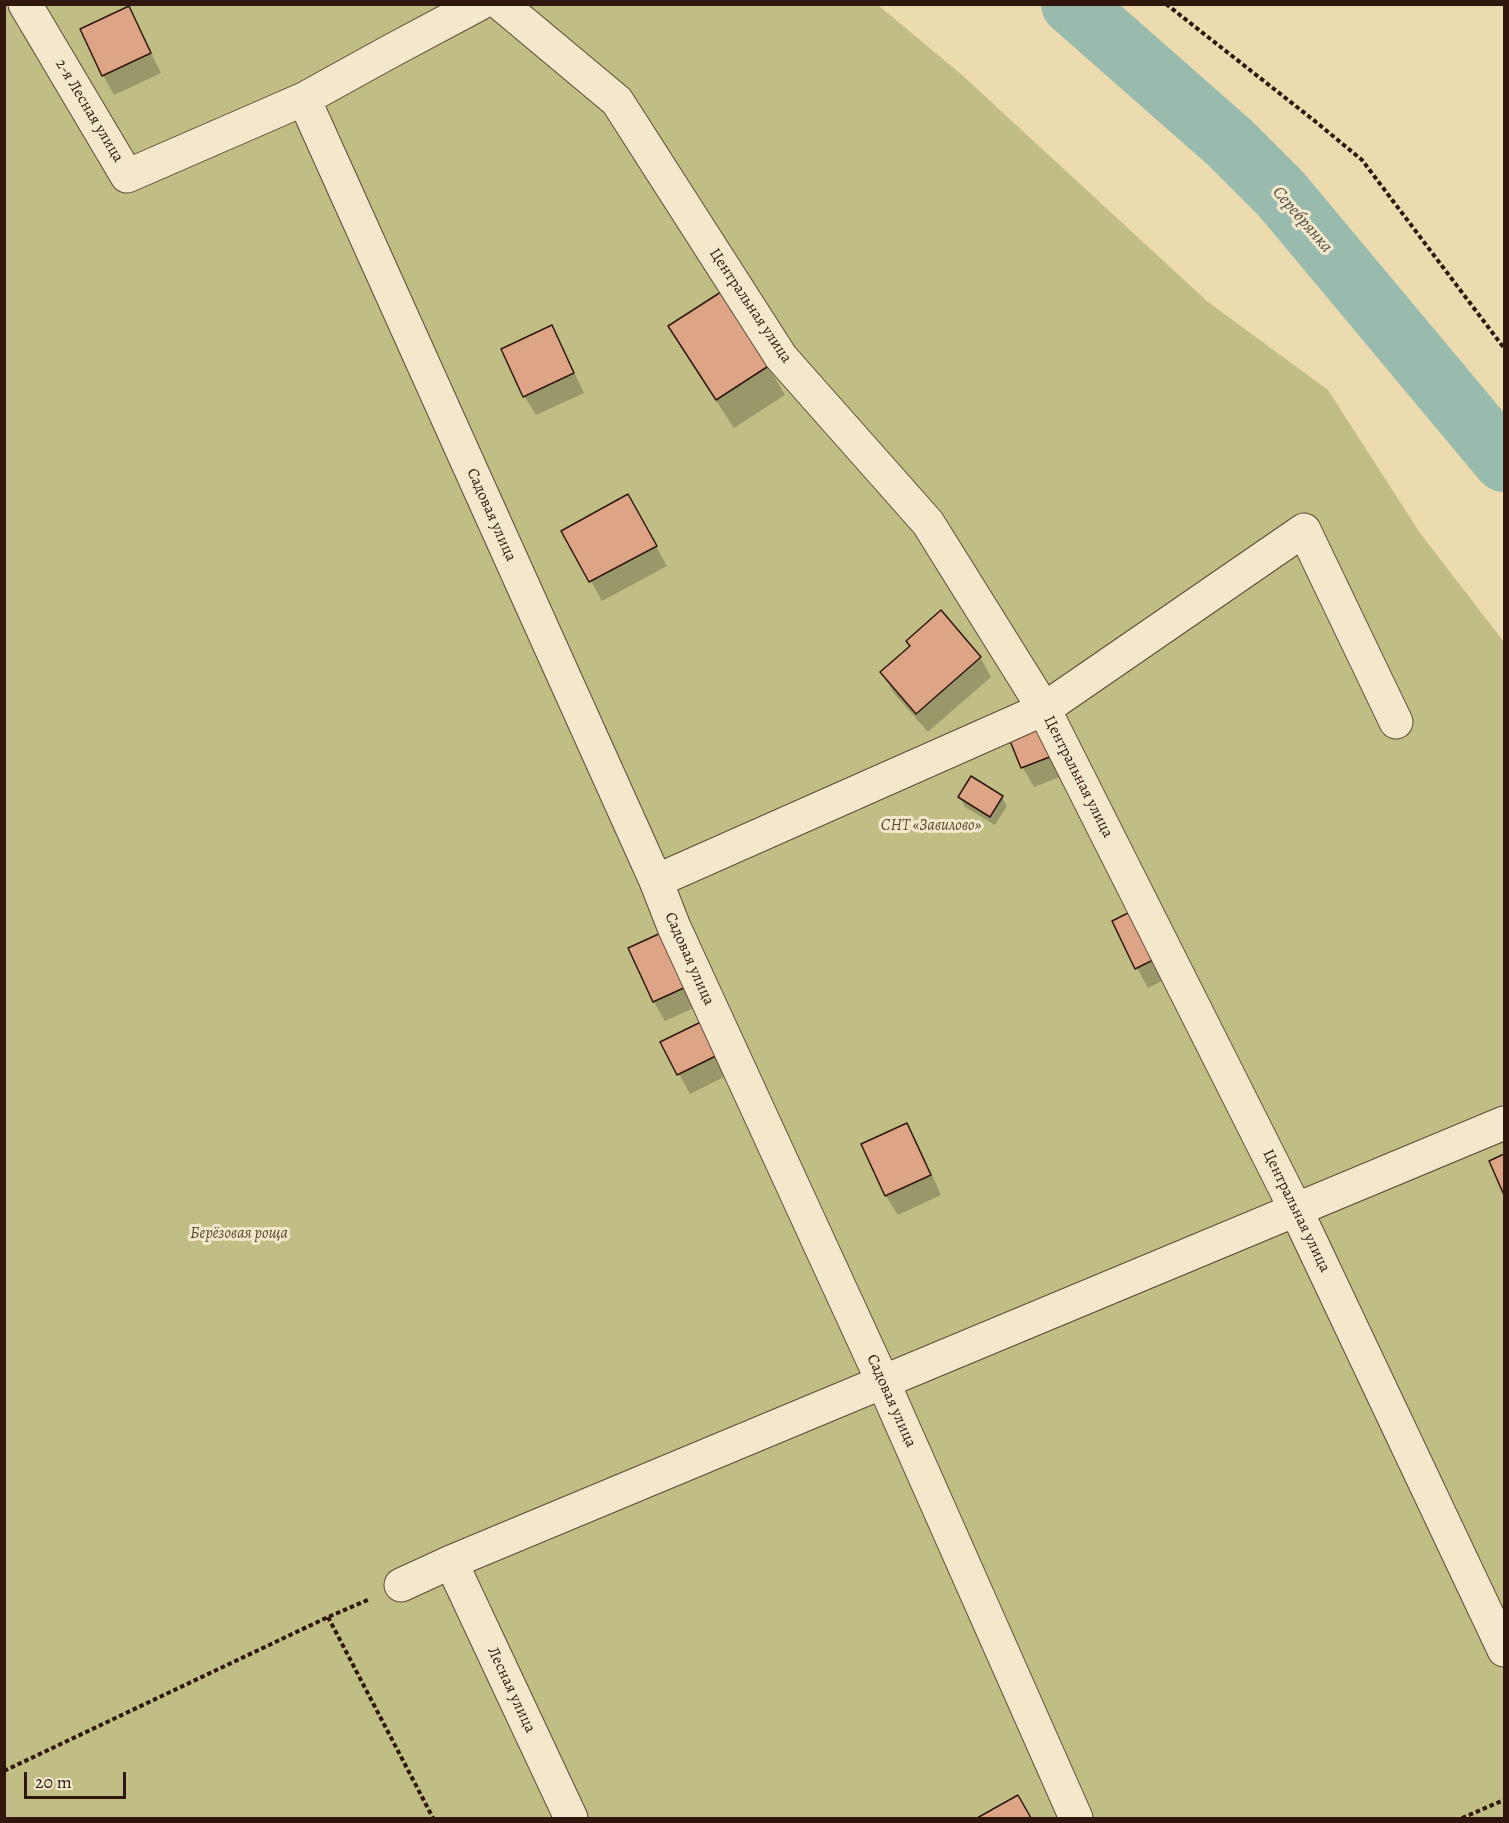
<!DOCTYPE html>
<meta charset="utf-8">
<style>
body{margin:0}
#map{position:relative;width:1509px;height:1823px;overflow:hidden;background:#ecdbaf;font-family:Alegreya,serif}
canvas{display:block}
.frame{position:absolute;inset:0;border:6px solid #30170d;pointer-events:none}
.scale{position:absolute;left:24px;top:1772px;width:102px;height:27px;box-sizing:border-box;border:3px solid #30170d;border-top:0;padding-left:8px;font-size:18px;line-height:21px;white-space:nowrap;color:#30170d;-webkit-text-stroke:4px #f3e8cb;paint-order:stroke}
</style>
<div id="map">
<canvas width="1509" height="1823"></canvas>
<div class="frame"></div>
<div class="scale">20 m</div>
</div>
<script>
const ctx = document.querySelector('canvas').getContext('2d');
ctx.lineJoin = 'round';
function fillPath(path, color) { ctx.fillStyle = color; ctx.fill(path, 'evenodd'); }
const toPath = rows => new Path2D(rows.map(r => 'M' + r).join(''));
function trace(path, color, width, dash) { ctx.strokeStyle = color; ctx.lineWidth = width; ctx.lineCap = dash ? 'butt' : 'round'; ctx.setLineDash(dash || []); ctx.stroke(path); }
function label(font, color, halo, rows, align = 'center') {
  ctx.font = font + ' Alegreya,serif'; ctx.lineWidth = 6; ctx.setLineDash([]); ctx.textBaseline = 'middle'; ctx.strokeStyle = halo; ctx.fillStyle = color; for (const [text, x, y, turn = 0] of rows) {
    ctx.save(); ctx.translate(x, y); ctx.rotate((+turn || 0) * Math.PI / 180); ctx.textAlign = isNaN(turn) ? turn : align; if (halo) ctx.strokeText(text, 0, 0); ctx.fillText(text, 0, 0); ctx.restore();
  }
}
const green = toPath([
 [5,5,878,5,962,75,1208,302,1328,390,1420,533,1504,642,1504,1818,5,1818]
]);
const shadow = toPath([
 [128,8,139,28,161,73,114,95,103,75],
 [551,327,562,347,584,393,536,415,524,396],
 [670,327,768,366,785,395,734,428,687,356],
 [639,516,667,566,602,601,563,531],
 [980,657,991,677,928,732,893,692,882,673],
 [1045,717,1070,773,1034,787,1023,768,1008,732],
 [960,797,1002,797,1007,806,995,825,965,807],
 [1153,902,1187,968,1148,988,1137,968],
 [630,949,709,1001,665,1021,654,1002],
 [706,1021,734,1072,690,1094,662,1043],
 [907,1125,918,1144,941,1195,898,1215,886,1196,863,1144],
 [1018,1797,1030,1818,981,1818]
]);
const river = toPath([
 [1072,4,1230,143,1281,194,1504,461]
]);
const building = toPath([
 [129,6,151,53,102,76,80,29,129,6],
 [721,292,770,365,716,400,668,326,721,292],
 [552,325,574,373,523,397,501,349,552,325],
 [628,494,657,546,589,582,561,531,628,494],
 [941,610,981,657,916,714,880,672,910,646,906,641,941,610],
 [1045,715,1060,753,1021,768,1006,731,1045,715],
 [971,776,1003,796,990,817,958,797,971,776],
 [1154,900,1177,948,1135,969,1112,921,1154,900],
 [674,927,699,981,653,1002,628,948,674,927],
 [707,1019,724,1052,677,1075,660,1042,707,1019],
 [907,1123,931,1175,885,1196,861,1144,907,1123],
 [1504,1154,1504,1195,1489,1161,1504,1154],
 [1018,1795,1031,1818,977,1818,1018,1795]
]);
const path = toPath([
 [1166,4,1316,122,1362,160,1504,348],
 [328,1617,433,1818],
 [4,1771,328,1617,370,1599],
 [1462,1818,1504,1800]
]);
const minor = toPath([
 [25,4,127,176,304,99,389,52,479,4],
 [501,4,617,101,781,357,928,523,1044,709,1296,1210,1504,1650],
 [304,99,656,881,674,927,883,1382,1076,1818],
 [656,881,1044,709,1304,530,1396,722],
 [451,1562,571,1818],
 [401,1585,451,1562,1504,1123]
]);
const streetNames = [
 ["2-я Лесная улица",89,111,59],
 ["Центральная улица",750,306,56],
 ["Садовая улица",491,515,66],
 ["Центральная улица",1078,777,63],
 ["Садовая улица",689,959,66],
 ["Центральная улица",1296,1211,64],
 ["Садовая улица",891,1401,66],
 ["Лесная улица",511,1690,65]
];
const parkNames = [
 ["СНТ «Завилово»",931,826],
 ["Берёзовая роща",239,1234]
];
const waterNames = [
 ["Серебрянка",1302,220,49]
];
fillPath(green, '#c0be85');
fillPath(shadow, '#0003');
trace(river, '#99bbae', 62);
fillPath(building, '#dda585');
trace(building, '#30170d', 1.5);
trace(minor, '#5f4836', 35);
trace(path, '#30170d', 4, [4.5, 3]);
trace(minor, '#f3e8cb', 33);
label('16px', '#30170d', '#f3e8cb', streetNames);
label('italic 16px', '#5b4931', '#f3e8cb', parkNames);
label('italic 18px', '#555045', '#f3e8cb', waterNames);
</script>
